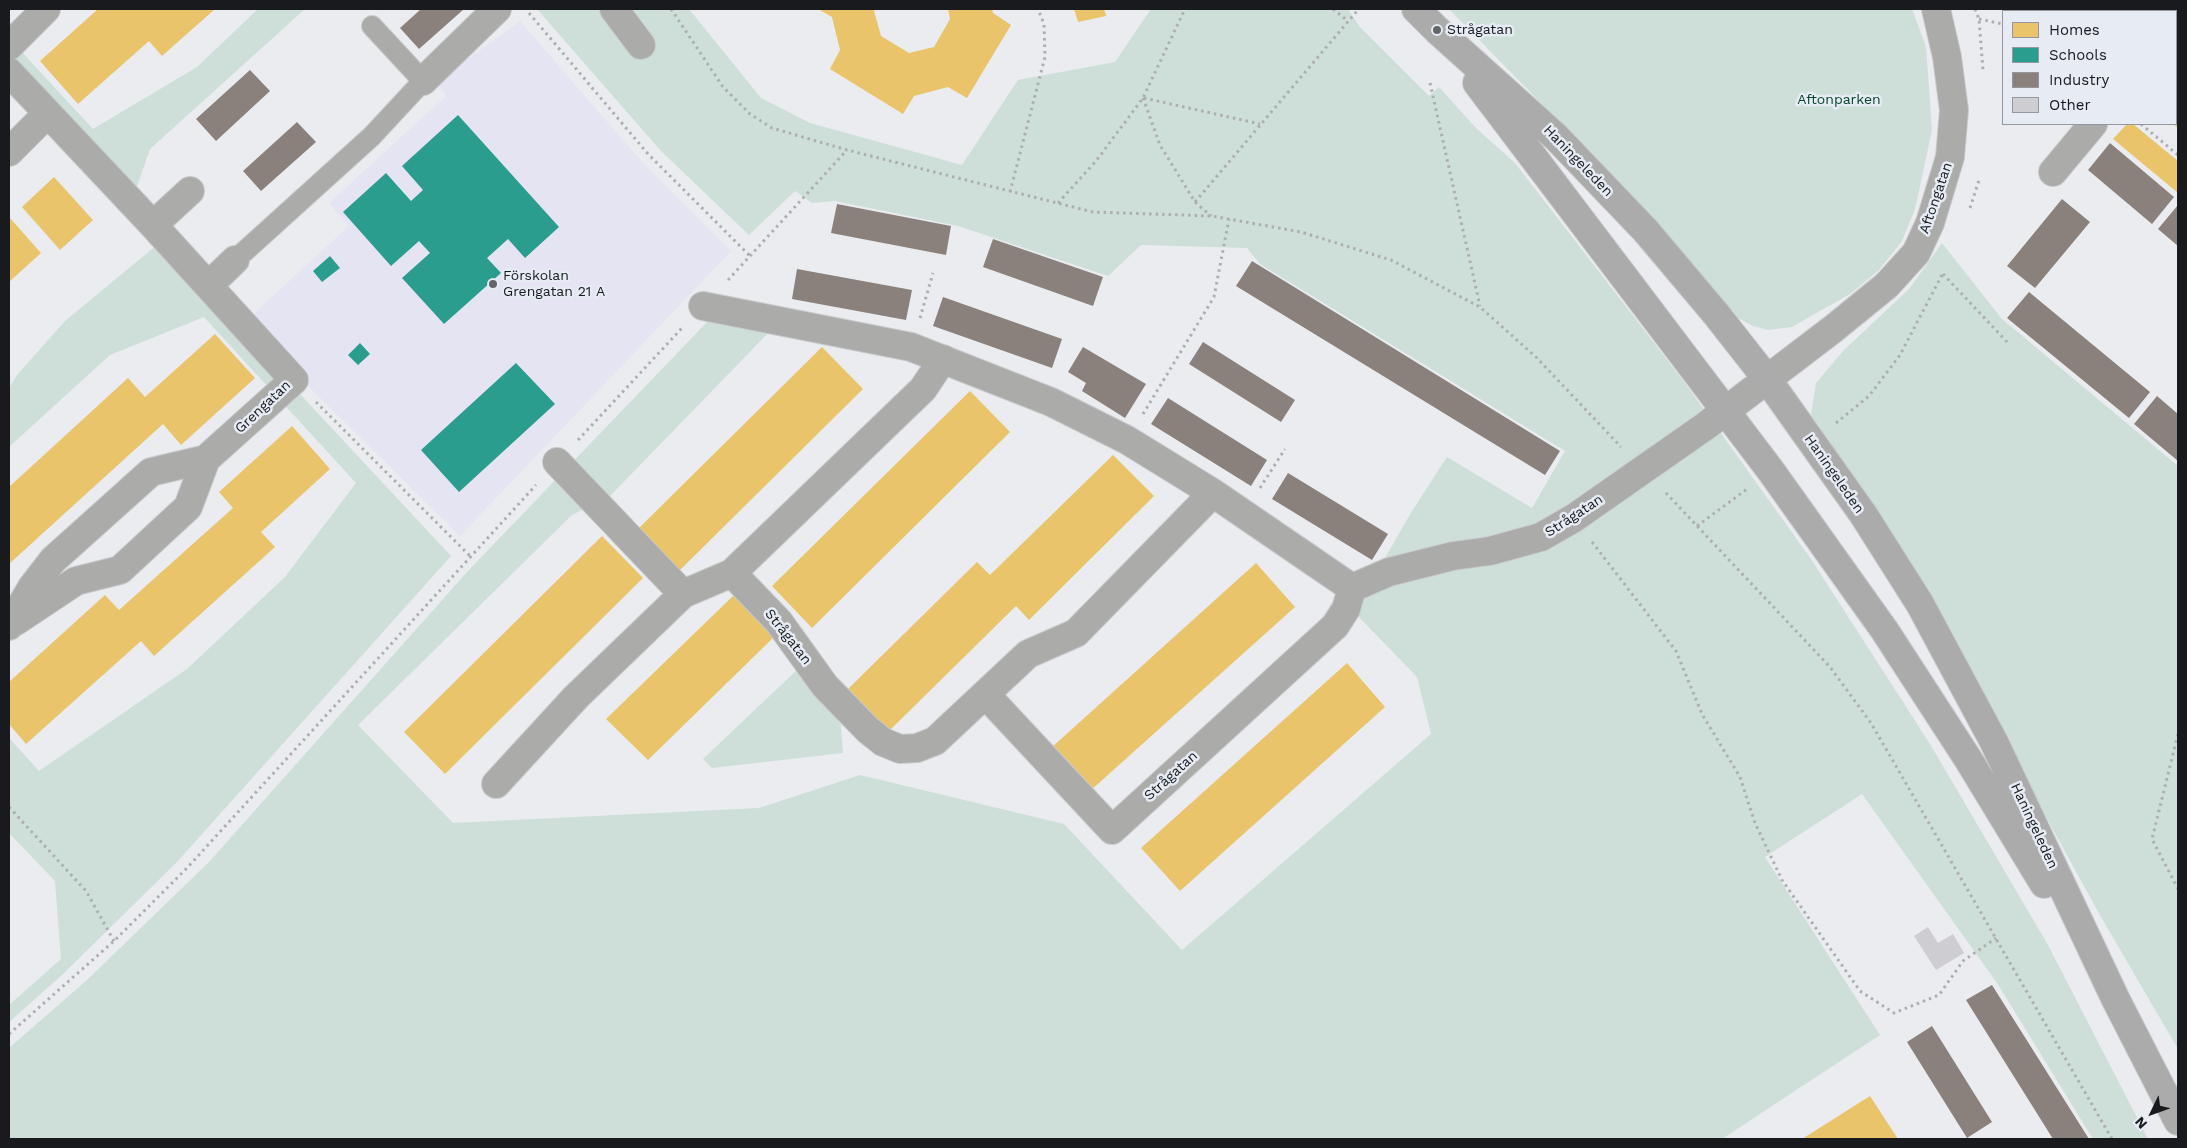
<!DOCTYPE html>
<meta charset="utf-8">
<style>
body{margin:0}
#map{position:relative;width:2187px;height:1148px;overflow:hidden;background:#eaecf0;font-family:"Work Sans",sans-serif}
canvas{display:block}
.frame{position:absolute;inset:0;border:10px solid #181a1d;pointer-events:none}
.legend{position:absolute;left:2002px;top:10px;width:175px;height:115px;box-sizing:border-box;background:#e6ebf4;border:1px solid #94979e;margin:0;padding:6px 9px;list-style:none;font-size:15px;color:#181a1d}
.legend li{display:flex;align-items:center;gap:10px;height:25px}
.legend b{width:25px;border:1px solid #94979e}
.north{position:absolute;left:2127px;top:1088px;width:50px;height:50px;-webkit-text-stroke:4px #e6ebf4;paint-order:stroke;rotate:228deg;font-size:14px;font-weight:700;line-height:20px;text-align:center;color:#181a1d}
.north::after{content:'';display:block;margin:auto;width:18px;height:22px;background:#181a1d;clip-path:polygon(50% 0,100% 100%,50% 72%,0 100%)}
</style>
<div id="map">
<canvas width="2187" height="1148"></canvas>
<div class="frame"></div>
<ul class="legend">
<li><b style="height:14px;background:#e9c46a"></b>Homes</li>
<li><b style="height:14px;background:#2a9d8f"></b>Schools</li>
<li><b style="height:14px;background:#8a817c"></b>Industry</li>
<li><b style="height:14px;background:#ceced2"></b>Other</li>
</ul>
<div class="north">N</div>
</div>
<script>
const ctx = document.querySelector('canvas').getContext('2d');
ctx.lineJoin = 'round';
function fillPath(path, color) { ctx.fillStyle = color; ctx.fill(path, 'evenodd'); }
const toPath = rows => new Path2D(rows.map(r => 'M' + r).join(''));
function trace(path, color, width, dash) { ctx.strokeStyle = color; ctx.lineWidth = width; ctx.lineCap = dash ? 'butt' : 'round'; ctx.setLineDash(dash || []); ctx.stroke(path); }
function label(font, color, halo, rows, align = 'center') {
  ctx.font = font + ' "Work Sans",sans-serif'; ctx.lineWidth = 5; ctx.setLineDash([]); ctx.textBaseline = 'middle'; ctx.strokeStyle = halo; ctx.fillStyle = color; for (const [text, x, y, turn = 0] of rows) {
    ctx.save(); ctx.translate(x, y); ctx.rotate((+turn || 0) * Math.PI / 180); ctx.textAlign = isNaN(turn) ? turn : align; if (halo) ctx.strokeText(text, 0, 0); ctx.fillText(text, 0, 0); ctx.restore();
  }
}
const education = toPath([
 [520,21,642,162,731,251,460,536,299,377,249,318,349,226,329,203,446,96,436,82]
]);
const green = toPath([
 [258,9,305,9,150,149,136,189,161,245,451,556,177,862,62,975,9,1022,9,1005,61,959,55,881,9,833,9,738,39,771,187,669,285,577,356,483,204,317,110,355,9,447,9,388,17,375,65,321,157,245,9,93,9,38,93,129,197,67],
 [537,9,689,9,761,98,810,123,962,165,1018,80,1115,62,1151,9,1348,9,1359,26,1429,96,1439,87,1475,127,1515,163,1685,383,1811,559,1930,744,2048,945,2148,1139,2093,1139,1997,983,1862,794,1765,857,1880,1035,1722,1139,9,1139,9,1048,87,980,209,862,468,571,709,320,775,326,610,496,572,515,358,725,453,823,759,808,860,775,1064,824,1182,950,1431,734,1417,677,1354,612,1412,511,1447,457,1532,508,1565,451,1260,264,1247,248,1141,245,1108,276,958,226,835,201,812,203,795,191,749,235,660,150],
 [1449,9,1912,9,1926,47,1932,130,1915,209,1902,241,1879,270,1850,294,1818,312,1792,327,1768,330,1753,326,1738,318,1576,139],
 [1942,243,2002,319,2178,466,2178,1049,2101,917,1879,513,1811,415,1816,383,1844,350,1909,289],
 [798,669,840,716,843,753,712,768,703,759]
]);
const homes = toPath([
 [98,9,127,10,215,9,162,56,149,41,78,104,40,61],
 [818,9,876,9,874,11,881,36,909,53,934,47,950,19,948,9,992,9,993,13,1011,25,967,98,948,87,914,96,903,114,830,69,840,50,832,17],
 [1074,9,1104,9,1106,16,1078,22],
 [2178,61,2178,128,2173,124,2176,124,2176,64],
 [2127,124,2133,124,2178,161,2178,193,2113,139],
 [54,177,93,220,60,250,22,207],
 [9,217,41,253,9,282],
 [215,334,255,378,181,445,163,424,9,564,9,487,128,378,145,397],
 [822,347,863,389,680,570,639,528],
 [970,391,1010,432,812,628,772,586],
 [292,426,330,469,261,532,275,547,154,656,141,641,26,744,9,724,9,682,105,595,119,610,233,508,219,492],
 [1113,455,1154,496,1029,620,1016,606,889,731,848,689,977,562,990,575],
 [602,536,643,578,445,774,404,732],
 [1256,563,1295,607,1090,791,1051,748],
 [734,595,775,636,648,760,606,719],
 [1347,663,1385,707,1180,891,1141,848],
 [1870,1096,1898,1139,1802,1139]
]);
const schools = toPath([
 [458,115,559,227,525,258,508,239,487,258,501,273,444,324,402,278,430,253,419,241,391,266,343,212,386,173,411,201,423,190,402,166],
 [330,256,340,268,322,282,313,271],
 [360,343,370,354,358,365,348,355],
 [516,363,555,404,459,492,421,450]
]);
const industry = toPath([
 [421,9,464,9,419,49,400,28],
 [2030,9,2077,9,2075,11,2028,11],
 [2126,9,2170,9,2168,11,2124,11],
 [250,70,270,91,216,141,196,119],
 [297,122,316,142,261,191,243,171],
 [2110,143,2174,197,2152,224,2088,170],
 [2062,199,2090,222,2035,288,2007,266],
 [837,204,951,226,946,255,831,233],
 [2178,205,2178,246,2158,229],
 [993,239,1103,277,1093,306,983,267],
 [1252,261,1560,451,1545,475,1236,286],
 [797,269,912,290,906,320,792,299],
 [2029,292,2150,392,2129,418,2007,318],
 [943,297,1062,339,1052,368,933,326],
 [1203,342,1295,400,1281,422,1189,364],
 [1083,347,1146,384,1125,418,1082,391,1086,383,1068,372],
 [2157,396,2178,414,2178,461,2134,424],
 [1168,398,1267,460,1251,486,1151,424],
 [1288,473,1388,534,1372,560,1272,499],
 [1992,985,2089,1139,2053,1139,1966,1000],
 [1932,1026,1992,1122,1967,1138,1907,1042]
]);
const building = toPath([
 [1928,927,1938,943,1953,934,1964,953,1936,970,1914,936]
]);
const path = toPath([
 [671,9,723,87,750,114,772,128,847,150,1093,212,1212,216,1301,232,1391,260,1480,307,1537,358,1621,447],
 [1333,9,1348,21],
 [1975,9,1979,19,1983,70],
 [529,13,648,154,750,256],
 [1979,19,2003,24],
 [1430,83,1480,306],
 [1143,98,1160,145,1195,202,1211,216],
 [1144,98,1260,124],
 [2141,124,2178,155],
 [1010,192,1045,57,1044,24,1038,9],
 [1195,202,1357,11],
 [1058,203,1096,161,1143,98,1185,9],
 [1970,208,1979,180],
 [1943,274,2009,344],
 [728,280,847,150],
 [920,318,933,273],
 [316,402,470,556],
 [1143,414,1214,297,1229,219],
 [1836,423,1869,396,1900,355,1943,273],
 [578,440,682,328],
 [1260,488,1285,449],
 [1666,493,1830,667,1871,723,2112,1139],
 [1697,526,1747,489],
 [1592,542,1676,651,1702,714,1740,777,1755,823,1782,880,1860,991,1894,1013,1939,995,1963,961,1996,938],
 [2178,734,2152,839,2178,889],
 [9,807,86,891,114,941],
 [9,1034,114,941,187,868,536,485]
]);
const service = toPath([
 [235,260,372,136,423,81,372,26]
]);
const minor = toPath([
 [614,9,641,45],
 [2176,24,2178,21],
 [9,46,46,9],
 [9,72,153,225,294,380,206,459,151,472,53,560,32,587,9,626],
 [423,81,497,9],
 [9,152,47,114],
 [2053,172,2093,124],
 [153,225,190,191],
 [209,285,235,260],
 [703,306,911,347,1051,402,1127,440,1213,493,1352,588,1389,572,1453,556,1490,551,1541,537,1574,518,1707,425,1833,329,1887,285,1916,253,1930,223,1950,157,1954,110,1947,57,1936,9],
 [557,462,683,594],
 [732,573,923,389,943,359],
 [16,621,76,581,120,570,188,507,206,459],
 [986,695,1112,830,1335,626,1346,609,1352,588],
 [496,784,576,697,683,594,732,573,779,622,825,686,868,730,883,742,900,749,917,748,935,741,1028,654,1076,633,1213,493]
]);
const secondary = toPath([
 [1416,9,1437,30,1556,137,1646,231,1716,314,1767,379,1863,514,1920,604,1994,742,2116,1000,2178,1121],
 [1477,83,1771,471,1885,631,1968,759,2044,884]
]);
const markers = [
 [1437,30,5,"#626467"],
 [493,284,5,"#626467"]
];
const poiNames = [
 ["Strågatan",1447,30],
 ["Förskolan",503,276],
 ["Grengatan 21 A",503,292]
];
const parkNames = [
 ["Aftonparken",1839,100]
];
const streetNames = [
 ["Haningeleden",1578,161,46],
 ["Aftongatan",1936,198,-71],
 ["Grengatan",263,407,-43],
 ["Haningeleden",1834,474,55],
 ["Strågatan",1574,516,-33],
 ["Strågatan",788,637,52],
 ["Strågatan",1171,776,-42],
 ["Haningeleden",2034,826,65]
];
fillPath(education, '#e5e4f2');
fillPath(green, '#cddfd8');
fillPath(homes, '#e9c46a');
fillPath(schools, '#2a9d8f');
fillPath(industry, '#8a817c');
fillPath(building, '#ceced2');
trace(service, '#c9cacd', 22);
trace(minor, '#c9cacd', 30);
trace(secondary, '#c9cacd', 30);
trace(path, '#adaeaf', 3, [2.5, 4]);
trace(service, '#ababaa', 20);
trace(minor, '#ababaa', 28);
trace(secondary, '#aaabaa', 28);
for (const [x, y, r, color] of markers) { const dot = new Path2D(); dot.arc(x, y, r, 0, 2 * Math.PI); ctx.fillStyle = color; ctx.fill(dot); trace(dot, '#e6ebf4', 2); }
label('14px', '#181a1d', '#e6ebf4', poiNames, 'left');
label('14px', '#08442f', '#e6ebf4', parkNames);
label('14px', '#181a1d', '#e6ebf4', streetNames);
</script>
